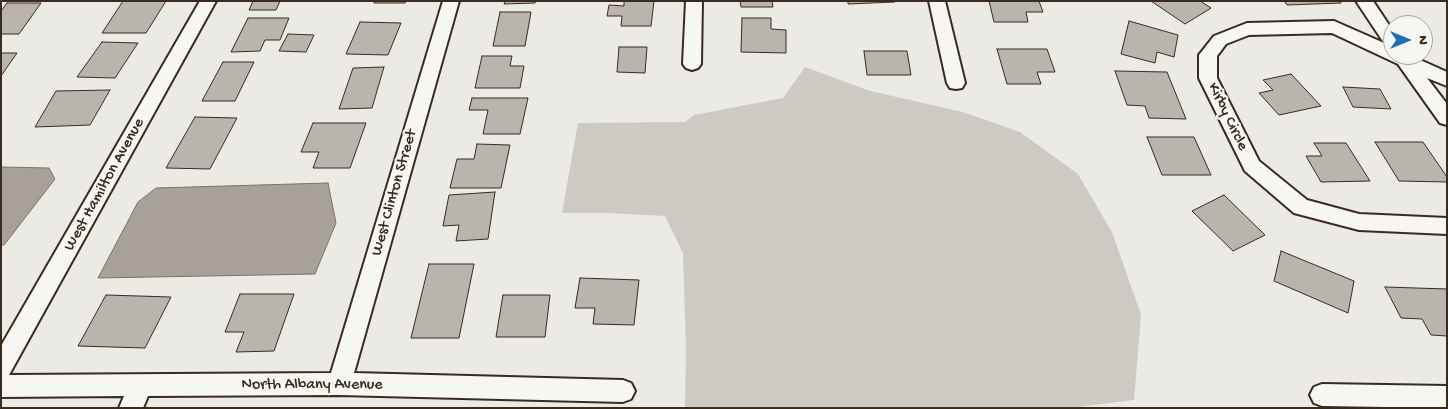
<!DOCTYPE html>
<style>
body{margin:0}
#map{position:relative;width:1448px;height:409px;overflow:hidden;background:#ebeae5;font-family:"Gochi Hand",sans-serif}
canvas{display:block}
.frame{position:absolute;inset:0;border:2px solid #3b2a1e;pointer-events:none}
.north{position:absolute;left:1383px;top:15px;width:50px;height:50px;box-sizing:border-box;background:#f6f6f2;border:1px solid #aba49d;border-radius:50%;rotate:90deg;font-size:14px;font-weight:700;line-height:20px;text-align:center;color:#3b2a1e}
.north::after{content:'';display:block;margin:auto;width:18px;height:22px;background:#1f6fb2;clip-path:polygon(50% 0,100% 100%,50% 72%,0 100%)}
</style>
<div id="map">
<canvas width="1448" height="409"></canvas>
<div class="frame"></div>
<div class="north">N</div>
</div>
<script>
const ctx = document.querySelector('canvas').getContext('2d');
ctx.lineJoin = 'round';
function fillPath(path, color) { ctx.fillStyle = color; ctx.fill(path, 'evenodd'); }
const toPath = rows => new Path2D(rows.map(r => 'M' + r).join(''));
function trace(path, color, width, dash) { ctx.strokeStyle = color; ctx.lineWidth = width; ctx.lineCap = dash ? 'butt' : 'round'; ctx.setLineDash(dash || []); ctx.stroke(path); }
function label(font, color, halo, rows, align = 'center') {
  ctx.font = font + ' "Gochi Hand",sans-serif'; ctx.lineWidth = 4.5; ctx.setLineDash([]); ctx.textBaseline = 'middle'; ctx.strokeStyle = halo; ctx.fillStyle = color; for (const [text, x, y, turn = 0] of rows) {
    ctx.save(); ctx.translate(x, y); ctx.rotate((+turn || 0) * Math.PI / 180); ctx.textAlign = isNaN(turn) ? turn : align; if (halo) ctx.strokeText(text, 0, 0); ctx.fillText(text, 0, 0); ctx.restore();
  }
}
const green = toPath([
 [805,67,870,91,963,112,1020,132,1078,174,1112,232,1141,315,1134,400,1070,408,685,408,686,349,683,253,665,216,609,213,562,213,578,123,685,122,694,115,783,98]
]);
const water = toPath([
 [1,167,49,168,55,179,4,245,1,245,1,167],
 [328,183,336,223,315,274,98,278,138,202,156,188,328,183]
]);
const building = toPath([
 [123,1,166,1,146,33,102,33,123,1],
 [253,1,280,1,276,10,249,10,253,1],
 [374,1,406,1,405,3,374,3,374,1],
 [505,1,536,1,535,3,504,4,505,1],
 [624,1,654,1,651,26,621,26,622,16,607,16,609,5,624,6,624,1],
 [740,1,772,1,773,7,741,7,740,1],
 [848,1,895,1,895,2,848,4,848,1],
 [989,1,1039,1,1043,12,1026,12,1028,22,994,22,989,1],
 [1151,1,1200,1,1211,8,1185,24,1151,1],
 [1284,1,1340,1,1341,3,1287,5,1284,1],
 [7,3,41,3,19,34,1,34,1,11,7,3],
 [500,12,531,12,525,46,493,46,500,12],
 [248,18,289,18,280,40,265,40,260,51,231,52,248,18],
 [742,18,771,18,771,29,786,30,786,53,741,52,742,18],
 [1129,21,1178,35,1174,57,1157,52,1155,63,1121,54,1129,21],
 [360,22,401,23,388,55,346,54,360,22],
 [288,34,314,35,306,52,279,51,288,34],
 [102,42,138,43,115,78,77,77,102,42],
 [619,47,647,47,645,73,617,72,619,47],
 [997,49,1047,49,1055,72,1037,72,1041,84,1007,84,997,49],
 [864,51,907,51,911,75,867,75,864,51],
 [1,53,17,53,1,76,1,53],
 [482,56,512,56,510,66,524,66,520,88,475,88,482,56],
 [223,62,254,62,235,101,202,101,223,62],
 [384,67,372,108,339,109,353,68,384,67],
 [1115,71,1167,72,1186,119,1149,118,1145,106,1127,105,1115,71],
 [1291,74,1321,106,1279,115,1259,93,1273,90,1263,80,1291,74],
 [1343,87,1380,89,1391,109,1353,107,1343,87],
 [110,90,90,125,35,127,56,91,110,90],
 [472,98,528,98,520,134,483,134,488,110,469,110,472,98],
 [195,117,237,118,210,169,166,168,195,117],
 [313,123,366,123,350,168,313,168,319,152,301,152,313,123],
 [1147,137,1194,137,1211,175,1162,175,1147,137],
 [1375,142,1423,142,1447,177,1447,182,1399,181,1375,142],
 [1314,143,1346,143,1370,181,1321,182,1306,156,1322,156,1314,143],
 [477,144,510,145,501,188,450,188,457,159,474,159,477,144],
 [495,192,488,239,456,241,459,225,443,226,449,195,495,192],
 [1224,195,1265,235,1233,251,1192,211,1224,195],
 [1281,251,1354,281,1348,313,1274,281,1281,251],
 [429,264,474,264,459,338,411,338,429,264],
 [580,278,639,280,634,325,593,324,595,308,575,308,580,278],
 [1385,287,1447,289,1447,336,1431,335,1422,319,1401,318,1385,287],
 [240,294,294,294,274,351,236,352,244,332,225,332,240,294],
 [106,295,171,297,145,348,78,346,106,295],
 [503,295,550,295,545,337,496,337,503,295]
]);
const street = toPath([
 [200,1,216,1,9,375,331,373,443,1,459,1,354,373,623,380,631,383,635,391,631,399,623,402,339,395,148,396,143,408,119,408,124,396,1,397,1,346,200,1],
 [686,1,702,1,701,64,698,68,692,70,686,68,683,64,686,1],
 [929,1,945,1,965,83,962,88,956,89,950,88,947,83,929,1],
 [1356,1,1373,1,1393,31,1393,55,1409,55,1447,72,1447,86,1427,78,1447,104,1447,125,1440,123,1398,64,1332,33,1249,35,1226,44,1217,56,1217,78,1259,161,1307,200,1359,214,1447,218,1447,234,1359,230,1294,213,1245,171,1199,78,1199,55,1214,36,1247,23,1334,21,1384,43,1356,1],
 [1322,384,1447,386,1447,408,1322,406,1314,403,1310,395,1314,387,1322,384]
]);
const streetNames = [
 ["Kirby Circle",1227,117,64],
 ["West Hamilton Avenue",105,185,-61],
 ["West Clinton Street",395,193,-74],
 ["North Albany Avenue",312,386]
];
fillPath(green, '#cdcac4');
fillPath(water, '#a8a198');
trace(water, '#7c7167', 1);
fillPath(building, '#bab4ae');
trace(building, '#3b2a1e', 1);
trace(street, '#3b2a1e', 4);
fillPath(street, '#f6f6f2');
label('16px', '#3b2a1e', '#f6f6f2', streetNames);
</script>
